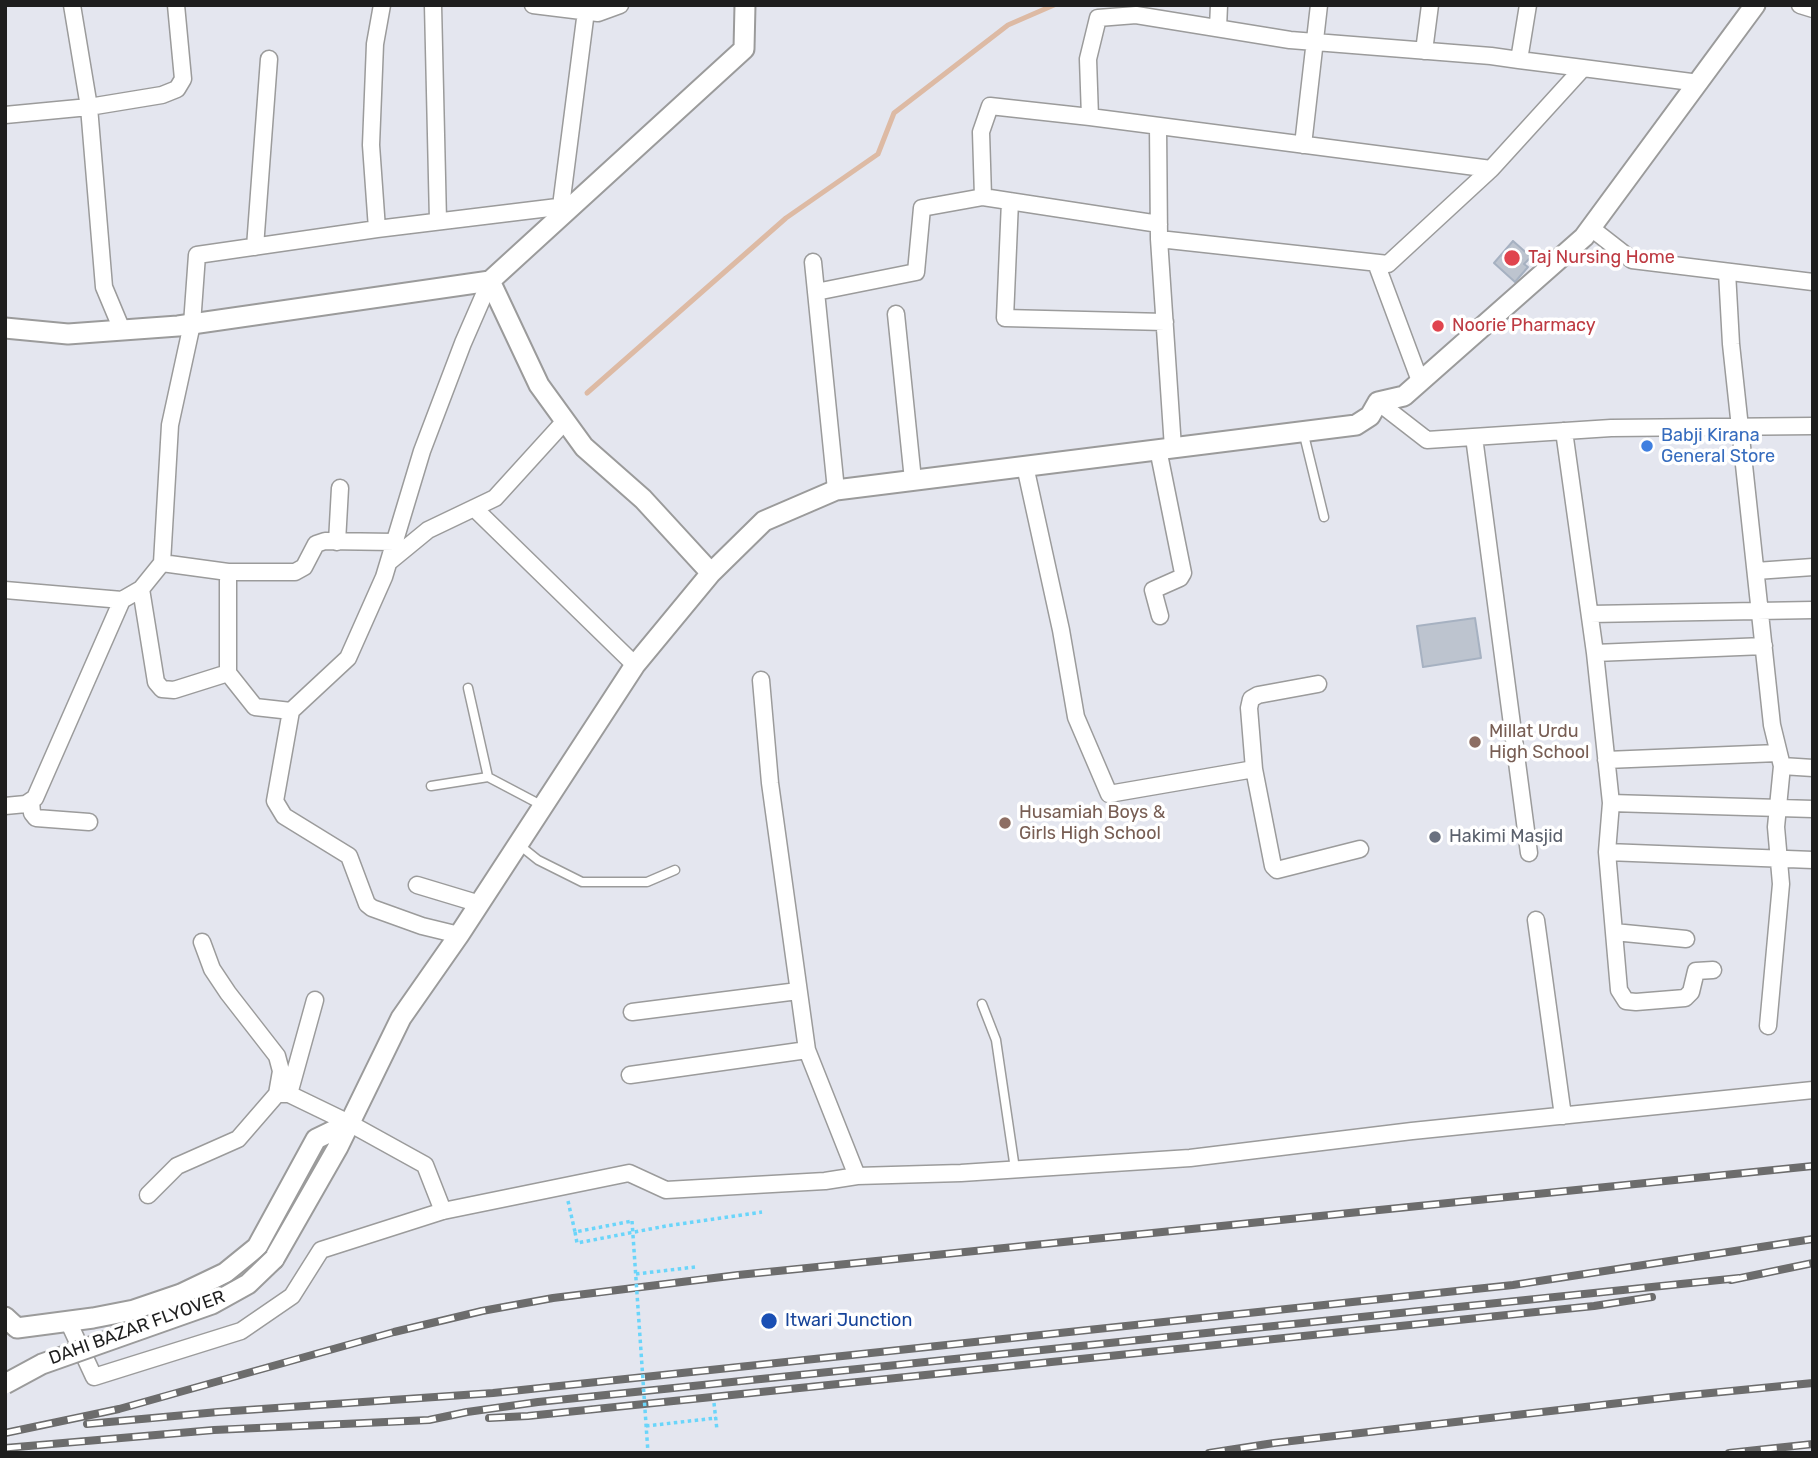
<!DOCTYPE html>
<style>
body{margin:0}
#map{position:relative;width:1818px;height:1458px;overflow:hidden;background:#e4e6ef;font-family:Rubik,sans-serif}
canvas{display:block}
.frame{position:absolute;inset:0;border:7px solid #1e1e1e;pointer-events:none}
</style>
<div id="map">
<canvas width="1818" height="1458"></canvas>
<div class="frame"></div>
</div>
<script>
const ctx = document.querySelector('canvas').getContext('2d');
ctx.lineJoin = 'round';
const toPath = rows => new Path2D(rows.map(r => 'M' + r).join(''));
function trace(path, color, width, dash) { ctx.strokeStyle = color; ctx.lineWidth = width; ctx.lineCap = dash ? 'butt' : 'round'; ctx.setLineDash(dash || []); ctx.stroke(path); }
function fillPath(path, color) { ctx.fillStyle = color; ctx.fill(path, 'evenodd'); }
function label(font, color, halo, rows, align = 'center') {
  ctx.font = font + ' Rubik,sans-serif'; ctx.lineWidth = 7; ctx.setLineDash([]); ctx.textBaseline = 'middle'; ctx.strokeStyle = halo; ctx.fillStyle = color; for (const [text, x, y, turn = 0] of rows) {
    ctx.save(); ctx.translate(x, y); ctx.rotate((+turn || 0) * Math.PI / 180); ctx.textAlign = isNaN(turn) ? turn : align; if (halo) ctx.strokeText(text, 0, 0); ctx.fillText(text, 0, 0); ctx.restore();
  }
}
const stream = toPath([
 [587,393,786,218,878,154,894,113,1008,25,1054,5]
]);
const building = toPath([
 [1513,241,1531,257,1524,264,1528,267,1515,282,1494,263,1513,241],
 [1475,618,1481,658,1423,667,1417,626,1475,618]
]);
const path = toPath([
 [568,1201,575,1232,632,1221],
 [575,1232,577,1243,666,1226,762,1212],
 [636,1274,695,1267],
 [714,1403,717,1430],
 [646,1426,716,1418]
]);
const service = toPath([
 [1303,431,1324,517],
 [468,688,488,777],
 [431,786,488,777,543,806],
 [518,844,538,860,582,882,647,882,675,870],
 [982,1004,996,1040,1015,1169]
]);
const minor = toPath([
 [72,5,89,107,104,287,122,330],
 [382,5,375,44,371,145,377,229,574,205],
 [433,5,438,221],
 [533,5,598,13,620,5],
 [1800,5,1813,9],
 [1218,28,1219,5],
 [1424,51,1430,5],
 [1519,60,1528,5],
 [1583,68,1491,169,1090,117,1088,59,1098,18,1136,15,1290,40,1491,56,1519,60,1583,68,1699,83],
 [5,115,89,107,162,95,177,89,183,79,176,5],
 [1090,117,990,106,981,132,983,197,1159,224],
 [1158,126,1159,239,1388,264,1491,169],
 [1303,145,1319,5],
 [1010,201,1005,318,1165,322],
 [561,206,586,11],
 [1591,228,1632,260,1813,282],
 [1159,239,1173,448],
 [255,247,269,59],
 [813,262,836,490],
 [1376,263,1420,381],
 [1727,272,1731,344,1772,725,1782,766,1776,827,1781,884,1768,1026],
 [816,292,916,272,922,208,983,197],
 [896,314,913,480],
 [1378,402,1427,440,1611,428,1813,426],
 [1564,431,1595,653,1611,803,1607,852,1619,990,1626,1001,1636,1002,1685,998,1691,992,1696,971,1713,970],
 [1474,437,1529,853],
 [1158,449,1183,573,1180,578,1153,590,1160,616],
 [1025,466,1061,630,1076,717,1109,794,1254,769],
 [474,508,635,665],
 [337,542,340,488],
 [389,562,428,530,495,498,565,421],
 [162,563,228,572,295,572,304,567,316,544,325,541,395,542],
 [1756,571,1813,567],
 [228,572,228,673,255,707,291,711,348,658,384,577,422,451,463,343,490,281],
 [141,589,156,682,162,689,174,690,228,673],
 [5,590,122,600,141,589,162,563,170,425,192,324,197,255,377,229],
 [1590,614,1813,610],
 [1595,653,1764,646],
 [761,680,770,783,807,1050,857,1176],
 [1318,684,1258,695,1251,699,1249,708,1254,769,1273,866,1277,870,1360,849],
 [291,711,275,801,284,816,349,856,367,904,372,908,422,926,459,935],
 [1606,760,1778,753],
 [1782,766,1813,768],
 [31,801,32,813,36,818,89,822],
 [1611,803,1813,809],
 [5,806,26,804,35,798,122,600],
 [1607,852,1813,860],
 [417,885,480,904],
 [1536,920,1563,1116],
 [1614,932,1686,939],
 [202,942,212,969,228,993,277,1056,281,1071,277,1094],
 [632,1012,798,991],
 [630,1075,807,1050],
 [289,1094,315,1000],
 [148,1195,177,1166,238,1139,277,1094,289,1094,349,1123,425,1165,443,1211],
 [68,1321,94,1377,241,1331,292,1296,321,1250,443,1211,629,1173,666,1190,825,1181,857,1176,961,1173,1190,1158,1412,1131,1813,1090]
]);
const tertiary = toPath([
 [490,281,539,385,584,447,643,499,711,573],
 [5,328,68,334,178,326,490,281,744,49,745,5],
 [274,1259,338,1147,401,1018,459,935,635,665,711,573,764,521,836,490,1356,425,1370,416,1378,402,1404,396,1584,237,1755,5],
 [5,1317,17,1328,93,1318,134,1310,181,1294,225,1273,257,1247,316,1139,349,1123]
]);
const rail = toPath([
 [1731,1280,1813,1263],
 [489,1418,528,1416,1594,1306,1652,1297],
 [87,1424,218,1412,493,1393,1513,1285,1813,1239],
 [5,1433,119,1409,394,1332,482,1311,553,1298,738,1275,1813,1166],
 [5,1448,214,1430,429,1420,467,1412,538,1402,1739,1278],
 [1209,1453,1274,1443,1680,1396,1813,1383],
 [1729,1453,1813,1444]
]);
const pathBridge = toPath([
 [632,1221,648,1453]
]);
const tertiaryBridge = toPath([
 [5,1384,42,1364,212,1304,248,1284,274,1259]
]);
const markers = [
 [1512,258,9,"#e0444e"],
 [1438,326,7,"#e0444e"],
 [1647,446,7,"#3f7fe0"],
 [1475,742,7,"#8d6e63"],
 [1005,823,7,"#8d6e63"],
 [1435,837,7,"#6b7280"],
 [769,1321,9,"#1a4fb4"]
];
const healthNames = [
 ["Taj Nursing Home",1528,258],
 ["Noorie Pharmacy",1452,326]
];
const shopNames = [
 ["Babji Kirana",1661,436],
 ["General Store",1661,457]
];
const educationNames = [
 ["Millat Urdu",1489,732],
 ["High School",1489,753],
 ["Husamiah Boys &",1019,813],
 ["Girls High School",1019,834]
];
const worshipNames = [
 ["Hakimi Masjid",1449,837]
];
const transitNames = [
 ["Itwari Junction",785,1321]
];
const streetNames = [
 ["DAHI BAZAR FLYOVER",137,1328,-20]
];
trace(stream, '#ddbaa4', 5);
fillPath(building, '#bdc4cf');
trace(building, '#a6b1c1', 2);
trace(service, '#9b9b9b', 11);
trace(minor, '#9b9b9b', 19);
trace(tertiary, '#9b9b9b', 23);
trace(path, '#6ad5fa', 3.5, [3.5, 3.5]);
trace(service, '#fff', 8);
trace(minor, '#fff', 16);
trace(tertiary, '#fff', 19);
trace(rail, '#6c6c6c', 8);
trace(rail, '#fff', 5, [16]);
trace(tertiaryBridge, '#9b9b9b', 23, []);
trace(pathBridge, '#6ad5fa', 3.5, [3.5, 3.5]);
trace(tertiaryBridge, '#fff', 19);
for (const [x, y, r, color] of markers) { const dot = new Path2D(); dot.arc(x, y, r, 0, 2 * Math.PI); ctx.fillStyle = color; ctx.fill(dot); trace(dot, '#fff', 2.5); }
label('18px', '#be3a42', '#fff', healthNames, 'left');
label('18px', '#366cbe', '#fff', shopNames, 'left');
label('18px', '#785e54', '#fff', educationNames, 'left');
label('18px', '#5b616d', '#fff', worshipNames, 'left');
label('18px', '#164399', '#fff', transitNames, 'left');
label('18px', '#1e1e1e', '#fff', streetNames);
</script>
